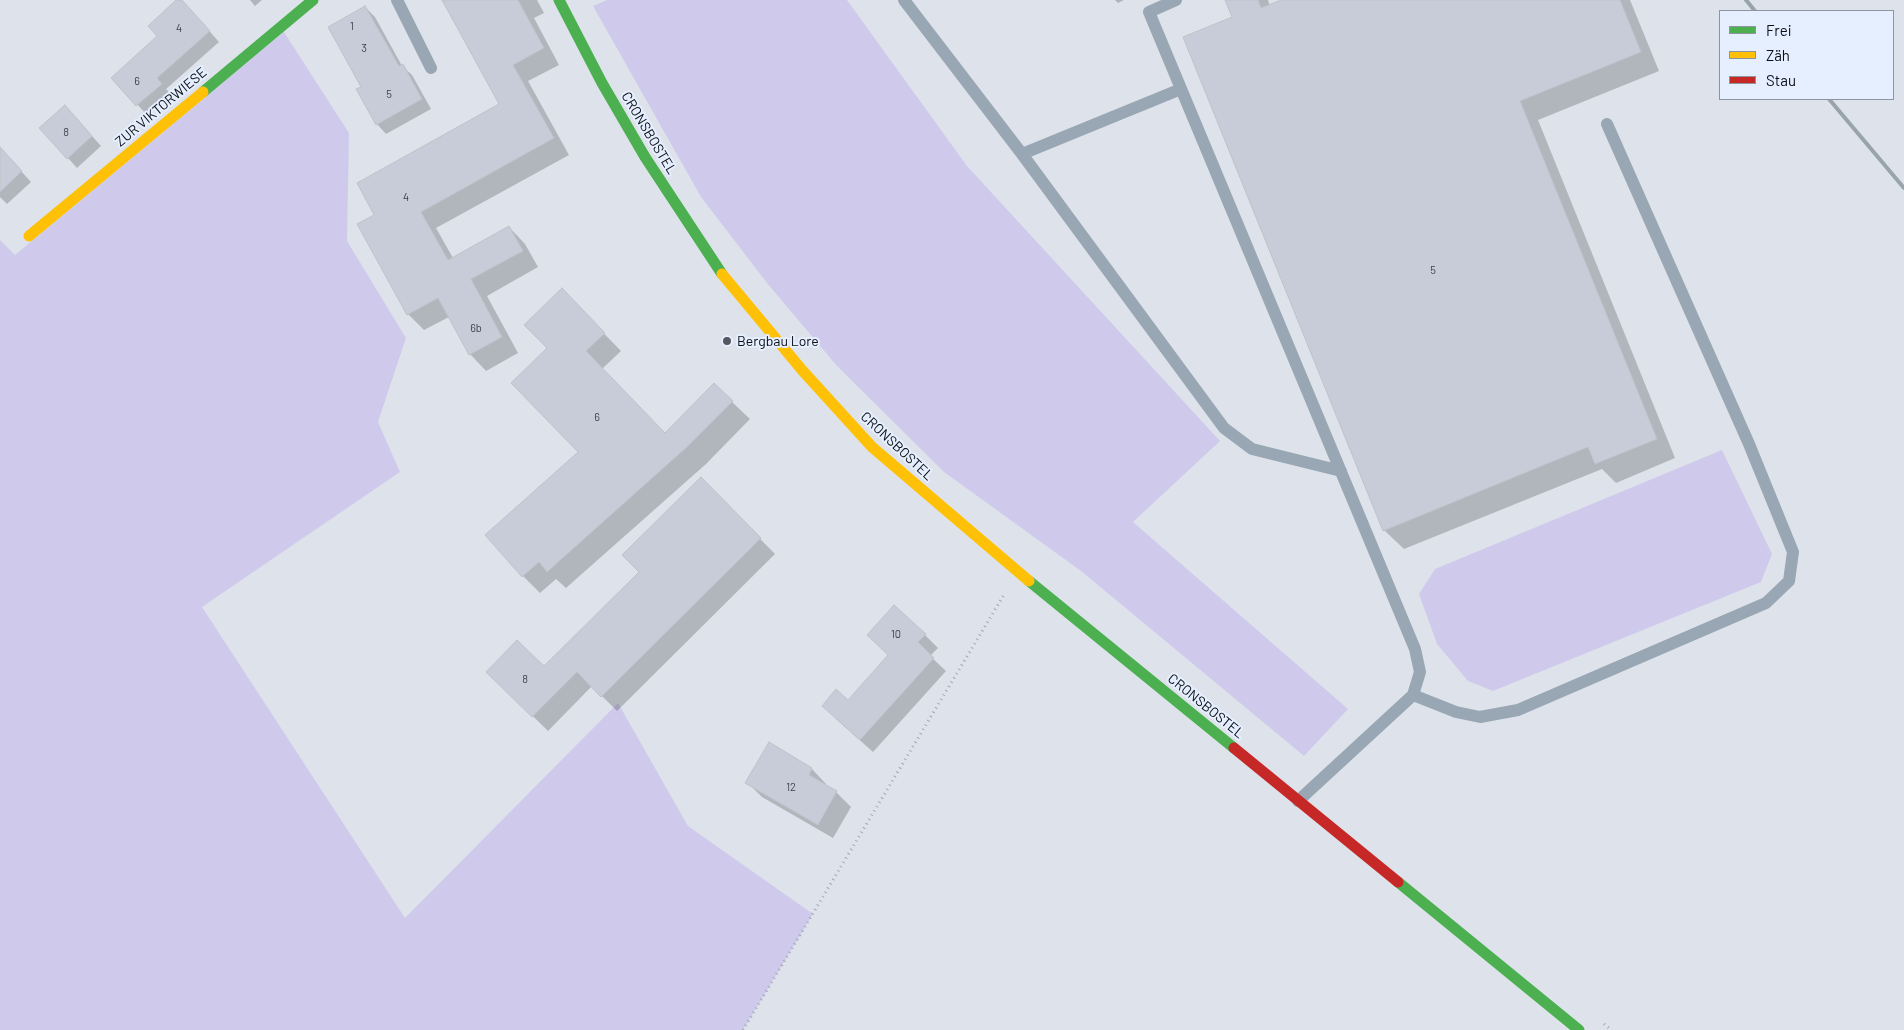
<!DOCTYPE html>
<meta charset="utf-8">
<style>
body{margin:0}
#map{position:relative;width:1904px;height:1030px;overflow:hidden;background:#dee3eb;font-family:Barlow,sans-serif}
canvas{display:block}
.legend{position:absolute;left:1719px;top:10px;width:175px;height:90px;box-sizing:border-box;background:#e5efff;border:1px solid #8e95a1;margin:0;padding:6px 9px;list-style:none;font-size:15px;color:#0b0e13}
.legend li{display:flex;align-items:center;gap:10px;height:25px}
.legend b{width:25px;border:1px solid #8e95a1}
</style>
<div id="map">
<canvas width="1904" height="1030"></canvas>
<ul class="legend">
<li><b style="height:6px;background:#4caf50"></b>Frei</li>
<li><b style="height:6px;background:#ffc107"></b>Zäh</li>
<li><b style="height:6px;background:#c62828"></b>Stau</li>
</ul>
</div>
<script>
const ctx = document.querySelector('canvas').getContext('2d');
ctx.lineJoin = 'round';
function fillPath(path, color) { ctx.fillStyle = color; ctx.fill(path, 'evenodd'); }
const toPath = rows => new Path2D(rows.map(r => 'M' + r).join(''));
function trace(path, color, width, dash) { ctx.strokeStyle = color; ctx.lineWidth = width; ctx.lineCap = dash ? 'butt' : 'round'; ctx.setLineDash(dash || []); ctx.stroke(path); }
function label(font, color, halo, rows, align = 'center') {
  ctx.font = font + ' Barlow,sans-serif'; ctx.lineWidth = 4; ctx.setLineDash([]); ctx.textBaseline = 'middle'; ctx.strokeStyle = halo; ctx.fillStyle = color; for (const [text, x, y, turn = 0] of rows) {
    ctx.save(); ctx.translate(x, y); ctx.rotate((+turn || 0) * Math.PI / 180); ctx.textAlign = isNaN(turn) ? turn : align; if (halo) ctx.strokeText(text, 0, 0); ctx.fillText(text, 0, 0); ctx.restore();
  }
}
const green = toPath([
 [607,0,847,0,967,166,1220,441,1133,522,1348,709,1304,756,1081,571,944,472,837,366,767,283,701,197,593,6],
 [284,32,349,133,347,241,406,338,378,422,400,472,202,607,405,918,618,703,688,826,813,914,743,1030,0,1030,0,240,15,255],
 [1722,450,1772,554,1761,582,1493,691,1468,681,1437,644,1419,594,1435,569]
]);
const shadow = toPath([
 [178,0,181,0,189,8,219,42,166,89,171,94,147,115,113,78,159,36],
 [250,0,262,0,255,6],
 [443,0,537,0,544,13,534,18,559,65,528,81,569,155,436,228,453,258,509,227,525,244,538,267,487,296,518,353,486,371,470,354,449,317,424,330,408,314,376,216,500,105],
 [1115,0,1124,0,1118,3],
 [1226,0,1268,0,1270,6,1285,0,1630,0,1659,71,1538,120,1675,458,1616,483,1602,469,1404,549,1384,530,1233,18],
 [365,7,375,17,402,66,412,75,431,109,386,134,377,124],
 [74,116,101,146,77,168,68,158],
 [0,148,31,182,7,204,0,197],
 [579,308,621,351,602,369,665,435,714,385,750,419,706,464,566,588,556,579,540,593,523,576,580,452,549,348],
 [701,479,775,554,617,711,592,686,548,731,488,672,544,668,641,572],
 [925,635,938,648,930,656,946,671,873,752,836,719,848,702],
 [812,769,826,784,825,786,836,792,851,807,833,838,762,797,747,782]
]);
const building = toPath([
 [176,0,182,0,210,31,157,78,162,84,136,106,111,78,157,36,148,26,176,0],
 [442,0,518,0,544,48,513,65,554,138,421,212,448,260,509,226,523,251,471,279,502,337,469,355,438,298,407,315,357,224,374,215,357,183,499,104,442,0],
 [1225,0,1258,0,1261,8,1281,0,1620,0,1641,52,1520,101,1657,439,1595,464,1588,447,1383,531,1183,37,1232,17,1225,0],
 [365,6,399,66,403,64,422,99,376,125,356,89,361,87,328,27,365,6],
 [65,105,92,136,67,159,39,128,65,105],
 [0,147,22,171,0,192,0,147],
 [562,288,605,333,586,351,665,433,714,383,733,401,688,446,547,572,539,562,522,577,485,535,578,452,511,383,547,348,524,325,562,288],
 [701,477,761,538,601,697,577,672,532,717,486,672,517,640,544,666,639,572,622,555,701,477],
 [894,605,926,634,918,642,934,658,860,740,822,706,836,689,848,700,888,655,867,635,894,605],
 [769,742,812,768,809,775,837,791,818,825,745,783,769,742]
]);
const path = toPath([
 [1604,1024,1611,1030],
 [743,1030,1005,593]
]);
const lane = toPath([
 [397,0,431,68],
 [904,0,1022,154,1224,428,1252,449,1341,471],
 [1176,0,1149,12,1415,649,1420,672,1413,695],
 [1022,154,1181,89],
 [1298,801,1413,695,1456,712,1480,717,1518,710,1766,603,1789,581,1793,552,1749,444,1607,124]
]);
const fast = toPath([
 [559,0,602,83,645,157,722,274],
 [203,92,313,0],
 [1029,581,1234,748],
 [1398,882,1579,1030]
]);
const slow = toPath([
 [29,236,203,92],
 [722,274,802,370,872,447,1029,581]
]);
const jam = toPath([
 [1234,748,1398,882]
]);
const rail = toPath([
 [1746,0,1755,11],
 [1829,99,1904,188]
]);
const markers = [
 [727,341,5,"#55595f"]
];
const numberNames = [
 ["1",352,26],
 ["4",179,28],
 ["3",364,48],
 ["6",137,81],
 ["5",389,94],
 ["8",66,132],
 ["4",406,197],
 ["5",1433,270],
 ["6b",476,328],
 ["6",597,417],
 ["10",896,634],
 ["8",525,679],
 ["12",791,787]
];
const streetNames = [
 ["ZUR VIKTORWIESE",161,107,-40],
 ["CRONSBOSTEL",649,133,59],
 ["CRONSBOSTEL",897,446,43],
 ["CRONSBOSTEL",1206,706,39]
];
const poiNames = [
 ["Bergbau Lore",737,341]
];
fillPath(green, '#cfcaec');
fillPath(shadow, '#0003');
fillPath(building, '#c8ccd9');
trace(building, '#bfc1c8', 1);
trace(path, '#a0a9b3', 3, [1, 4]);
trace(lane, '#98a7b3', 12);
trace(fast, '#4caf50', 11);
trace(slow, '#ffc107', 11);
trace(jam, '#c62828', 11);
trace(rail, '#98a3ac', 4);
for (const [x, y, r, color] of markers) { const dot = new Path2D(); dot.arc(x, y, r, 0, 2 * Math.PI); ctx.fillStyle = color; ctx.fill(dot); trace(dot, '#e5efff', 2); }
label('11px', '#3e4249', null, numberNames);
label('14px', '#0b0e13', '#e5efff', streetNames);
label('14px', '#0b0e13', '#e5efff', poiNames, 'left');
</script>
